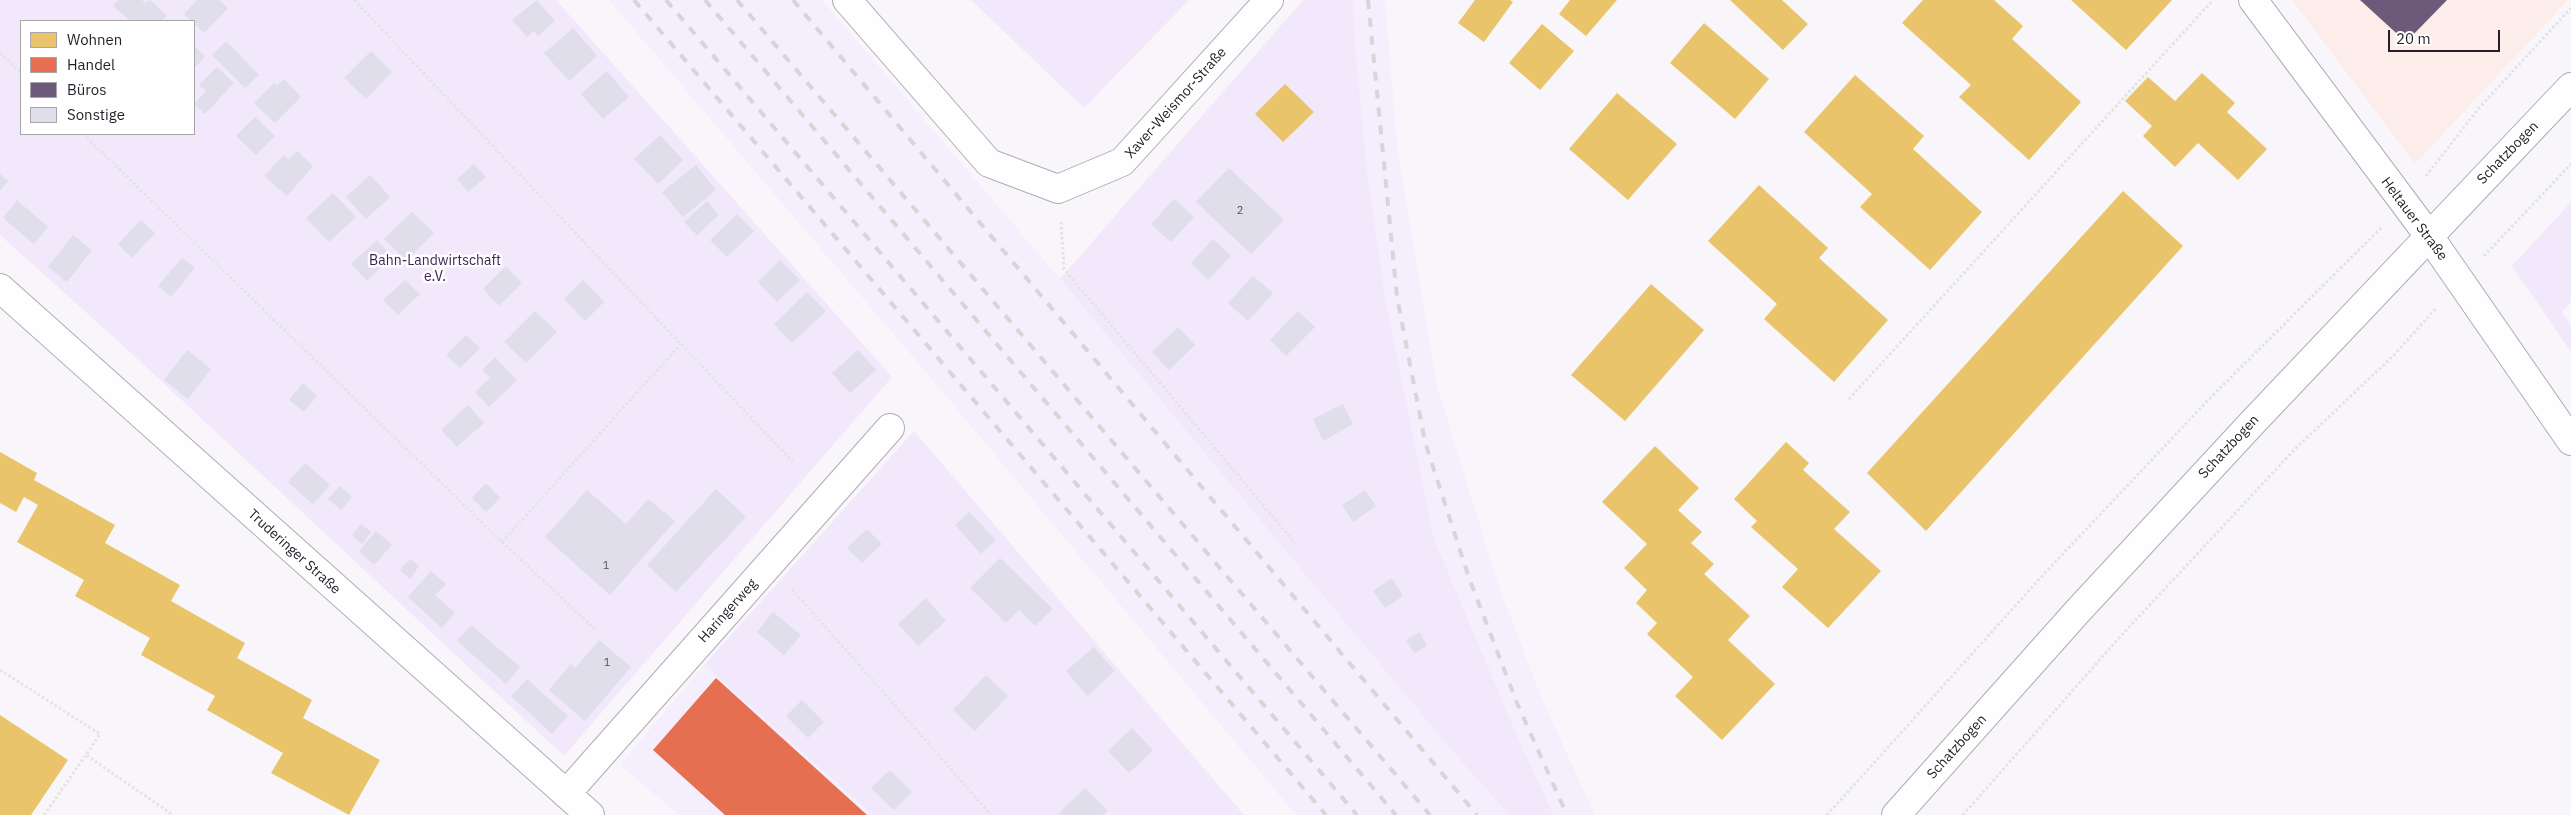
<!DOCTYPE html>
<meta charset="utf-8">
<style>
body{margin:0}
#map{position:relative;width:2571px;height:815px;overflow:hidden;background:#f8f6fb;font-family:"IBM Plex Sans",sans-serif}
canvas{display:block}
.legend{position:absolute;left:20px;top:20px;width:175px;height:115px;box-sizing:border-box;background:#fff;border:1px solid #a7a5a9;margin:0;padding:6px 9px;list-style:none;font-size:15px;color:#231e28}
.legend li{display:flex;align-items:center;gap:10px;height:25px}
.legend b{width:25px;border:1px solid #a7a5a9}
.scale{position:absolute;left:2388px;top:30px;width:112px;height:22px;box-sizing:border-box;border:2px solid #231e28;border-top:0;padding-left:6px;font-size:15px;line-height:18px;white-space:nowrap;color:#231e28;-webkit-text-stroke:4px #fff;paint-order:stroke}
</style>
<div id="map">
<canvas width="2571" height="815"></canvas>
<ul class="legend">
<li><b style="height:14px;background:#e9c46a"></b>Wohnen</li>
<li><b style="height:14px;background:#e76f51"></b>Handel</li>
<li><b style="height:14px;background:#6d597a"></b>Büros</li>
<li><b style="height:14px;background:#dfdeea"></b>Sonstige</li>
</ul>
<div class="scale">20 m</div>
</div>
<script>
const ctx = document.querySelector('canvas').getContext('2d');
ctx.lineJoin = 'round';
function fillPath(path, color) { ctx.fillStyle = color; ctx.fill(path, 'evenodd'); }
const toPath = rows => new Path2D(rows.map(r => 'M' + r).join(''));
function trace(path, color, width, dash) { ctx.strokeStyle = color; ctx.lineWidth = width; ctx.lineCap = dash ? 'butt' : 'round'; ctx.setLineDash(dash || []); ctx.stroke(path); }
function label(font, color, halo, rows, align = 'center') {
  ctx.font = font + ' "IBM Plex Sans",sans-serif'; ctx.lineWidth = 5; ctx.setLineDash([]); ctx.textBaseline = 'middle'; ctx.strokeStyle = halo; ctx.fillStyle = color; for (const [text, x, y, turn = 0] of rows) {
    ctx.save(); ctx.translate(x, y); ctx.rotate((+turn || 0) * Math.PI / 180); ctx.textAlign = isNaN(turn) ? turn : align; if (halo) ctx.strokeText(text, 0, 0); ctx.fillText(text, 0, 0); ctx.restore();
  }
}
const built = toPath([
 [609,0,822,0,1060,279,1452,751,1509,815,1296,815,930,377],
 [1353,0,1385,0,1397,144,1436,383,1499,587,1542,699,1595,815,1554,815,1522,747,1434,539,1386,301,1367,170,1355,43],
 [704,665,873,815,679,815,620,765]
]);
const industrial = toPath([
 [2292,0,2568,0,2415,164]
]);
const green = toPath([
 [0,0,556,0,892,377,564,756,130,352,0,235],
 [21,21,194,21,194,134,21,134],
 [971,0,1189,0,1084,108],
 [1303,0,1353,0,1355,43,1367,170,1386,301,1434,539,1522,747,1554,815,1509,815,1452,751,1060,279],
 [2571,202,2571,302,2562,312,2571,325,2571,352,2512,266],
 [914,431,1244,815,873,815,704,665]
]);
const homes = toPath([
 [1475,0,1510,0,1513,2,1484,42,1458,23],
 [1570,0,1617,0,1586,36,1559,14],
 [1730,0,1782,0,1808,24,1783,50],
 [1923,0,1994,0,2023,26,2012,39,2081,102,2029,160,1959,97,1971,85,1902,23],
 [2071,0,2172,0,2126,50],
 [1704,23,1769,79,1735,119,1670,63],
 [1542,24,1574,51,1540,90,1509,63],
 [2202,73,2235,103,2227,112,2267,149,2238,180,2198,143,2175,167,2143,136,2152,126,2125,101,2148,77,2175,101],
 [1855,75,1924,136,1913,149,1982,212,1930,270,1860,207,1872,194,1804,132],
 [1285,84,1314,112,1283,142,1255,114],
 [1617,93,1677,144,1628,200,1569,149],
 [1759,185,1828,248,1819,258,1888,320,1834,382,1764,319,1777,304,1708,241],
 [2123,191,2183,246,1926,531,1867,473],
 [1651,284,1704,330,1625,421,1571,375],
 [1786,442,1809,463,1803,470,1850,512,1834,529,1881,571,1828,628,1782,587,1798,569,1751,527,1757,521,1734,499],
 [1655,446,1699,488,1678,510,1702,532,1691,543,1714,564,1704,574,1750,616,1728,640,1775,684,1722,740,1675,696,1693,677,1647,634,1657,623,1636,603,1647,590,1624,568,1647,544,1602,502],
 [0,452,37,473,34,480,115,525,105,543,180,585,171,601,245,643,237,658,312,700,303,718,380,760,349,815,271,773,283,753,207,710,215,696,141,655,150,638,75,596,84,580,17,542,38,505,24,497,16,512,0,503],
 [0,715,68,760,31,815,0,815]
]);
const shops = toPath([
 [716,678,867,815,725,815,653,750]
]);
const offices = toPath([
 [2360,0,2447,0,2406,42]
]);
const building = toPath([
 [118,0,142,0,145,3,150,0,167,16,161,21,131,21,113,6],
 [197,0,219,0,228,8,204,33,184,14],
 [537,0,555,21,538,36,534,31,527,37,512,20],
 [573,28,597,56,569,81,544,53],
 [226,41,259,75,245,88,212,55],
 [194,46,205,56,196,67,194,65],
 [371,51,392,72,366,99,344,78],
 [217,67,234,83,205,114,194,104,206,91,199,85],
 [607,71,629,97,603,119,581,94],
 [284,79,301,97,275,123,254,103,274,83,277,86],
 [255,117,275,136,256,155,236,136],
 [660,135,683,160,658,184,634,159],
 [297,151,313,166,287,196,264,176,284,155,289,159],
 [474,164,486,177,468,192,457,179],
 [696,165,716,190,683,217,662,192],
 [1229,168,1284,220,1251,254,1196,202],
 [0,174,8,181,0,191],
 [370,175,390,197,366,219,346,197],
 [333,193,356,217,329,242,306,218],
 [1174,199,1194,217,1171,242,1151,224],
 [17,200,48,227,34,244,3,218],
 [707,201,719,215,697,235,684,222],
 [412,212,434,233,406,261,384,239],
 [737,214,754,231,727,257,710,240],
 [141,220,155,233,132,258,118,244],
 [73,235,92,250,67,282,48,267],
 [1213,239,1231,256,1208,280,1191,263],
 [377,240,392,257,367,281,351,264],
 [182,258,195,268,171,297,158,286],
 [780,260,800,280,777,302,758,282],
 [506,266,522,283,499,306,483,289],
 [1253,276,1273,293,1248,321,1228,303],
 [405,280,420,294,398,315,383,300],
 [583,280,604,302,585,321,564,299],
 [807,292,826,311,792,343,774,324],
 [535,311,557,332,526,363,504,342],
 [1298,311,1315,327,1286,356,1270,340],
 [1178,327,1195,345,1169,370,1152,352],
 [466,335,480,348,460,368,446,355],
 [187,350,211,369,188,399,164,380],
 [858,350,876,370,850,393,832,373],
 [495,357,517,380,489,407,475,392,490,378,482,370],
 [303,383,317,396,304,412,289,400],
 [1343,404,1353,424,1323,441,1313,419],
 [468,405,484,423,457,447,441,430],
 [305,463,330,485,313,504,288,482],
 [486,483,500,498,486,512,472,498],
 [340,486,352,497,341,510,328,499],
 [716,489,746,517,676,592,647,565],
 [587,490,626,524,648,499,675,521,610,595,545,537],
 [1365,490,1376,506,1353,522,1342,505],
 [969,512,996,540,981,554,955,525],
 [361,524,371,532,362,544,352,535],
 [867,529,882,544,862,563,847,548],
 [376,531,392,545,374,565,359,551],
 [1000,558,1053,609,1035,626,1019,610,1006,623,970,588],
 [410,559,419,566,410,579,400,570],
 [431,571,446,584,435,595,455,613,442,628,408,597],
 [1392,578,1403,596,1385,608,1373,591],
 [926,598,946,621,918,646,898,624],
 [773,612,801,635,784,655,757,632],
 [471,625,520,667,506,684,457,641],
 [1420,632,1427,646,1414,653,1406,640],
 [599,640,631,667,585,721,549,690,571,664,575,668],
 [1094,647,1115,671,1087,696,1066,671],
 [986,675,1008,696,975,731,953,710],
 [527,679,568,716,552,734,511,696],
 [802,700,824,722,808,738,786,716],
 [1132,728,1153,750,1129,773,1108,751],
 [890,770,912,792,894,810,871,788],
 [1085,788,1108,811,1103,815,1061,815,1059,813]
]);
const path = toPath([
 [354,0,793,462],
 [0,53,21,73],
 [83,134,502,542,595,629],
 [2426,176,2479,108,2571,8],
 [1061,222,1064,269,1295,543],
 [2484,256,2571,164],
 [1849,399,2213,0],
 [502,542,680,345],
 [792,589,991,815],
 [0,670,100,734,86,755,173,815],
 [44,815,86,755],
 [1827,815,2043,575,2213,395,2381,228],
 [1963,815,2118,639,2294,450,2394,355,2437,307]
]);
const minor = toPath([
 [847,0,989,163,1058,189,1122,162,1269,0],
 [2253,0,2429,236,2571,441],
 [0,288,590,815],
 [566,794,890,428]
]);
const major = toPath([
 [1896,815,2077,612,2253,422,2571,87]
]);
const rail = toPath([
 [634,0,1326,815],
 [666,0,1357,815],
 [705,0,1396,815],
 [737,0,1430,815],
 [793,0,1477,815],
 [1368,0,1397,297,1425,442,1469,578,1517,703,1567,815]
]);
const numberNames = [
 ["2",1240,211],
 ["1",606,566],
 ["1",607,663]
];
const streetNames = [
 ["Xaver-Weismor-Straße",1176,103,-48],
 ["Schatzbogen",2508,153,-46],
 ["Heltauer Straße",2414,219,53],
 ["Schatzbogen",2229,447,-47],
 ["Truderinger Straße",294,552,42],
 ["Haringerweg",728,611,-48],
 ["Schatzbogen",1957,747,-48]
];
const parkNames = [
 ["Bahn-Landwirtschaft",435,261],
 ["e.V.",435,277]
];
fillPath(built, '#f5eefc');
fillPath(industrial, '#fcedeb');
fillPath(green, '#f1e9fb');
fillPath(homes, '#e9c46a');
fillPath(shops, '#e76f51');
fillPath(offices, '#6d597a');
fillPath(building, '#dfdeea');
trace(minor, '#afacb3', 30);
trace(major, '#afacb3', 30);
trace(path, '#e3e2e4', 3, [2.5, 2.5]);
trace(minor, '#fefefe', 28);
trace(major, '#fefefe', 28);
trace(rail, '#d6d5d7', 4, [9, 9]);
label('11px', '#534f5a', null, numberNames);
label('14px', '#231e28', '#fff', streetNames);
label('14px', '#3f2258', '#fff', parkNames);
</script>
